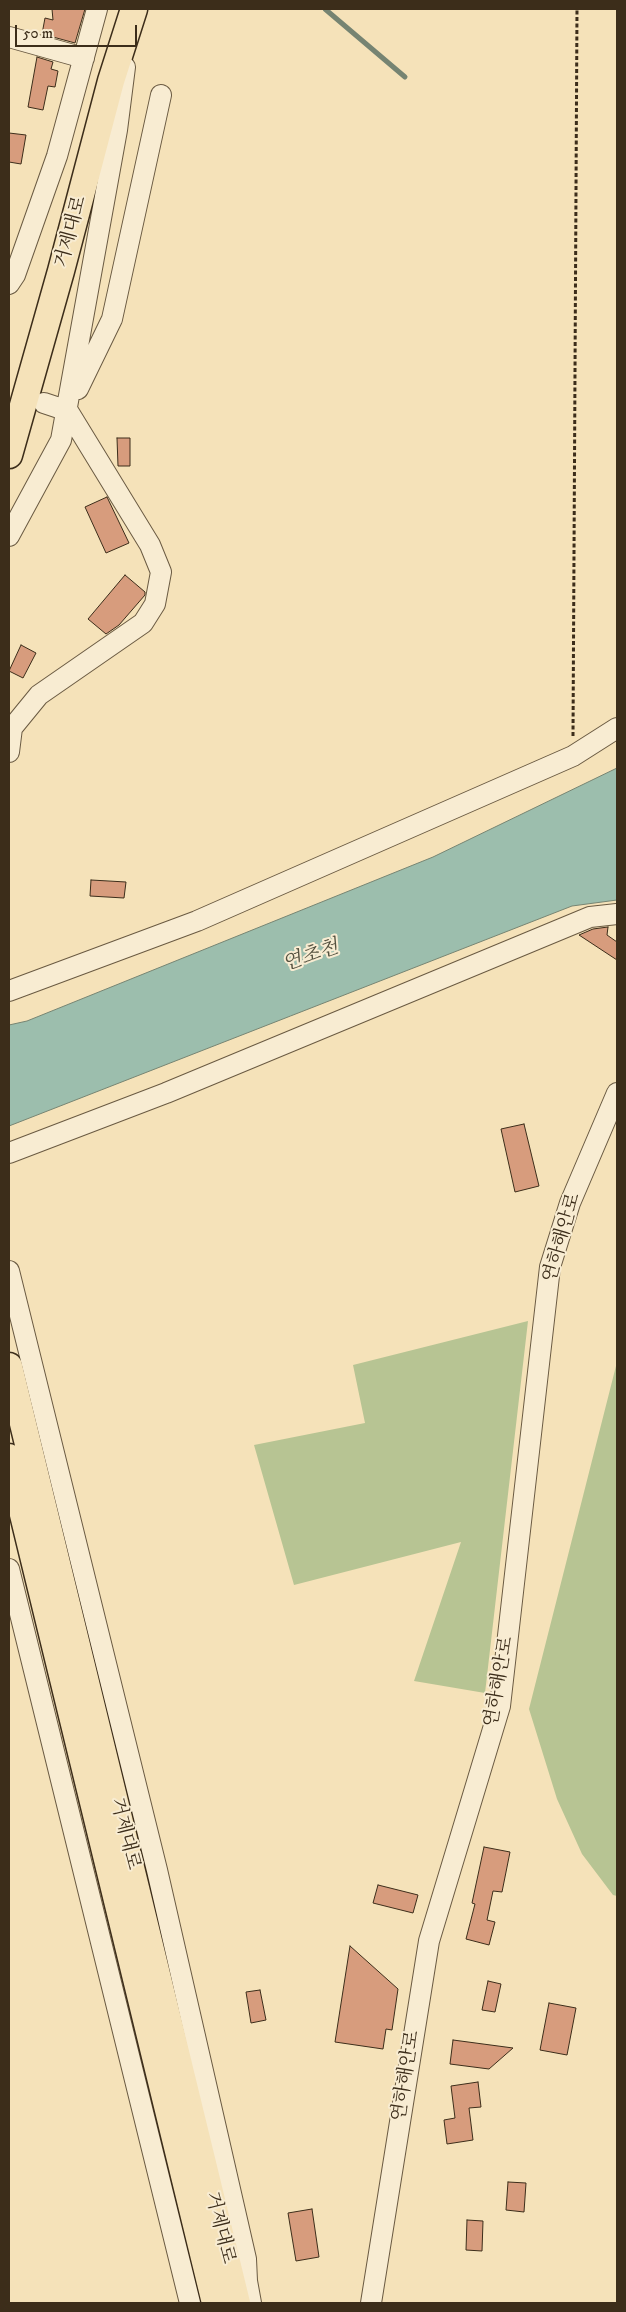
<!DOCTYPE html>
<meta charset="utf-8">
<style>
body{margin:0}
#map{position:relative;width:626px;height:2312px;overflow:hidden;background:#f5e2b9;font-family:"IM FELL DW Pica",serif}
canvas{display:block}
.frame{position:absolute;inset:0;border:10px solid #3c2d1a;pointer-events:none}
.scale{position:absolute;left:15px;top:25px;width:122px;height:22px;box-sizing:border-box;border:2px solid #3c2d1a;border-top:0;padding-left:6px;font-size:15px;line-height:18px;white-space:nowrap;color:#3c2d1a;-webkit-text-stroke:4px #f8ecd2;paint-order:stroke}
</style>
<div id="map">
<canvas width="626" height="2312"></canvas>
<div class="frame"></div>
<div class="scale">50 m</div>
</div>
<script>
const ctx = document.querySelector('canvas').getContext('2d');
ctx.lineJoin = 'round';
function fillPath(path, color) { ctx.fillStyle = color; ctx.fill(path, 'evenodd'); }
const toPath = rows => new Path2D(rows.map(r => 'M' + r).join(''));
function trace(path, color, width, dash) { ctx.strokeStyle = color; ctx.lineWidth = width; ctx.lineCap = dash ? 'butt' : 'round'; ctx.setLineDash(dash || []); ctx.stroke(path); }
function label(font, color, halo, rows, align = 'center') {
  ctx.font = font + ' "IM FELL DW Pica","Noto Serif KR",serif'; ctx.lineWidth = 4; ctx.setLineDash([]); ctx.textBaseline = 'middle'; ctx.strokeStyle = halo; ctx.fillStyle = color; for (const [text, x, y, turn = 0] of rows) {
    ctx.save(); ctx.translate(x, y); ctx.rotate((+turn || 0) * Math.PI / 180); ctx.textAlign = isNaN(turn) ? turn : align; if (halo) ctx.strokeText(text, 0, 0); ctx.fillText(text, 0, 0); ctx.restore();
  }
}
const green = toPath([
 [528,1321,485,1693,414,1681,461,1542,294,1585,254,1445,365,1423,353,1365],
 [617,1362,617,1896,613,1895,582,1854,557,1799,529,1709]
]);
const water = toPath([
 [617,768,617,900,572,906,9,1126,9,1025,27,1021,433,857,617,768]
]);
const stream = toPath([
 [325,9,405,77]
]);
const building = toPath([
 [52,9,85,9,75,43,42,34,45,18,53,20,52,9],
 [37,57,53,62,51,69,58,71,55,87,48,86,43,110,28,107,37,57],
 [9,133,26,135,21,164,9,162,9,133],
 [117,438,130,438,130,466,118,466,117,438],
 [107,497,129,543,106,553,85,507,107,497],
 [125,575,145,592,145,595,119,625,106,634,88,619,125,575],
 [21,645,36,653,23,678,9,671,21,645],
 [91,880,126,882,124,898,90,896,91,880],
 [608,927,607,935,617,942,617,960,579,935,593,929,608,927],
 [524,1124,539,1186,515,1192,501,1129,524,1124],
 [484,1847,510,1852,502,1892,493,1891,487,1920,495,1922,489,1945,466,1939,475,1904,472,1903,484,1847],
 [378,1885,418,1895,413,1913,373,1903,378,1885],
 [350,1946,398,1989,392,2030,386,2029,383,2049,335,2042,350,1946],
 [488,1981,501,1984,495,2012,482,2010,488,1981],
 [260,1990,266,2020,251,2023,246,1992,260,1990],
 [549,2003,576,2008,567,2055,540,2050,549,2003],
 [453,2040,513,2048,489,2069,450,2064,453,2040],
 [478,2082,481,2107,469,2108,473,2140,447,2144,444,2120,455,2118,451,2086,478,2082],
 [508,2182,526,2183,524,2212,506,2210,508,2182],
 [312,2209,319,2257,296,2261,288,2213,312,2209],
 [467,2220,483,2221,482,2251,466,2250,467,2220]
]);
const path = toPath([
 [573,736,577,9]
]);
const minor = toPath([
 [9,37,84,58],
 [9,284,15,275,57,156,97,9],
 [78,389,112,319,161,95],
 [9,536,61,440,117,130,125,67],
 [9,752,12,728,39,695,143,623,155,604,161,572,150,545,68,411,44,403],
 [9,991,197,921,573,756,617,728],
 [9,1153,166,1093,590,917,617,914],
 [9,1271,157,1870,246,2259,247,2281,251,2303],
 [9,1569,190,2303],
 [371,2303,429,1941,500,1706,550,1267,570,1203,617,1093]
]);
const major = toPath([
 [9,455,61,271,111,81,134,9],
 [9,1366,237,2303],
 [9,1457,215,2303]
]);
const streetNames = [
 ["거제대로",72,232,-75],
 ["연하해안로",563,1238,-74],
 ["연하해안로",500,1682,-80],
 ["거제대로",124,1834,76],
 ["연하해안로",407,2076,-81],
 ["거제대로",219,2228,76]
];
const waterNames = [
 ["연초천",311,957,-19]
];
fillPath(green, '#b7c493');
fillPath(water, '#9cbead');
trace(water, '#768472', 1);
trace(stream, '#768472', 5);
fillPath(building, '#d79c7d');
trace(building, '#3c2d1a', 1);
trace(minor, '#6a5a42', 22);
trace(major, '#3c2d1a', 29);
trace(path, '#3c2d1a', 3, [4, 2.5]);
trace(minor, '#f8ecd2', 20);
trace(major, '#f5e2b9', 26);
label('19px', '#3c2d1a', '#f8ecd2', streetNames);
label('italic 20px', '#54513f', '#f8ecd2', waterNames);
</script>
